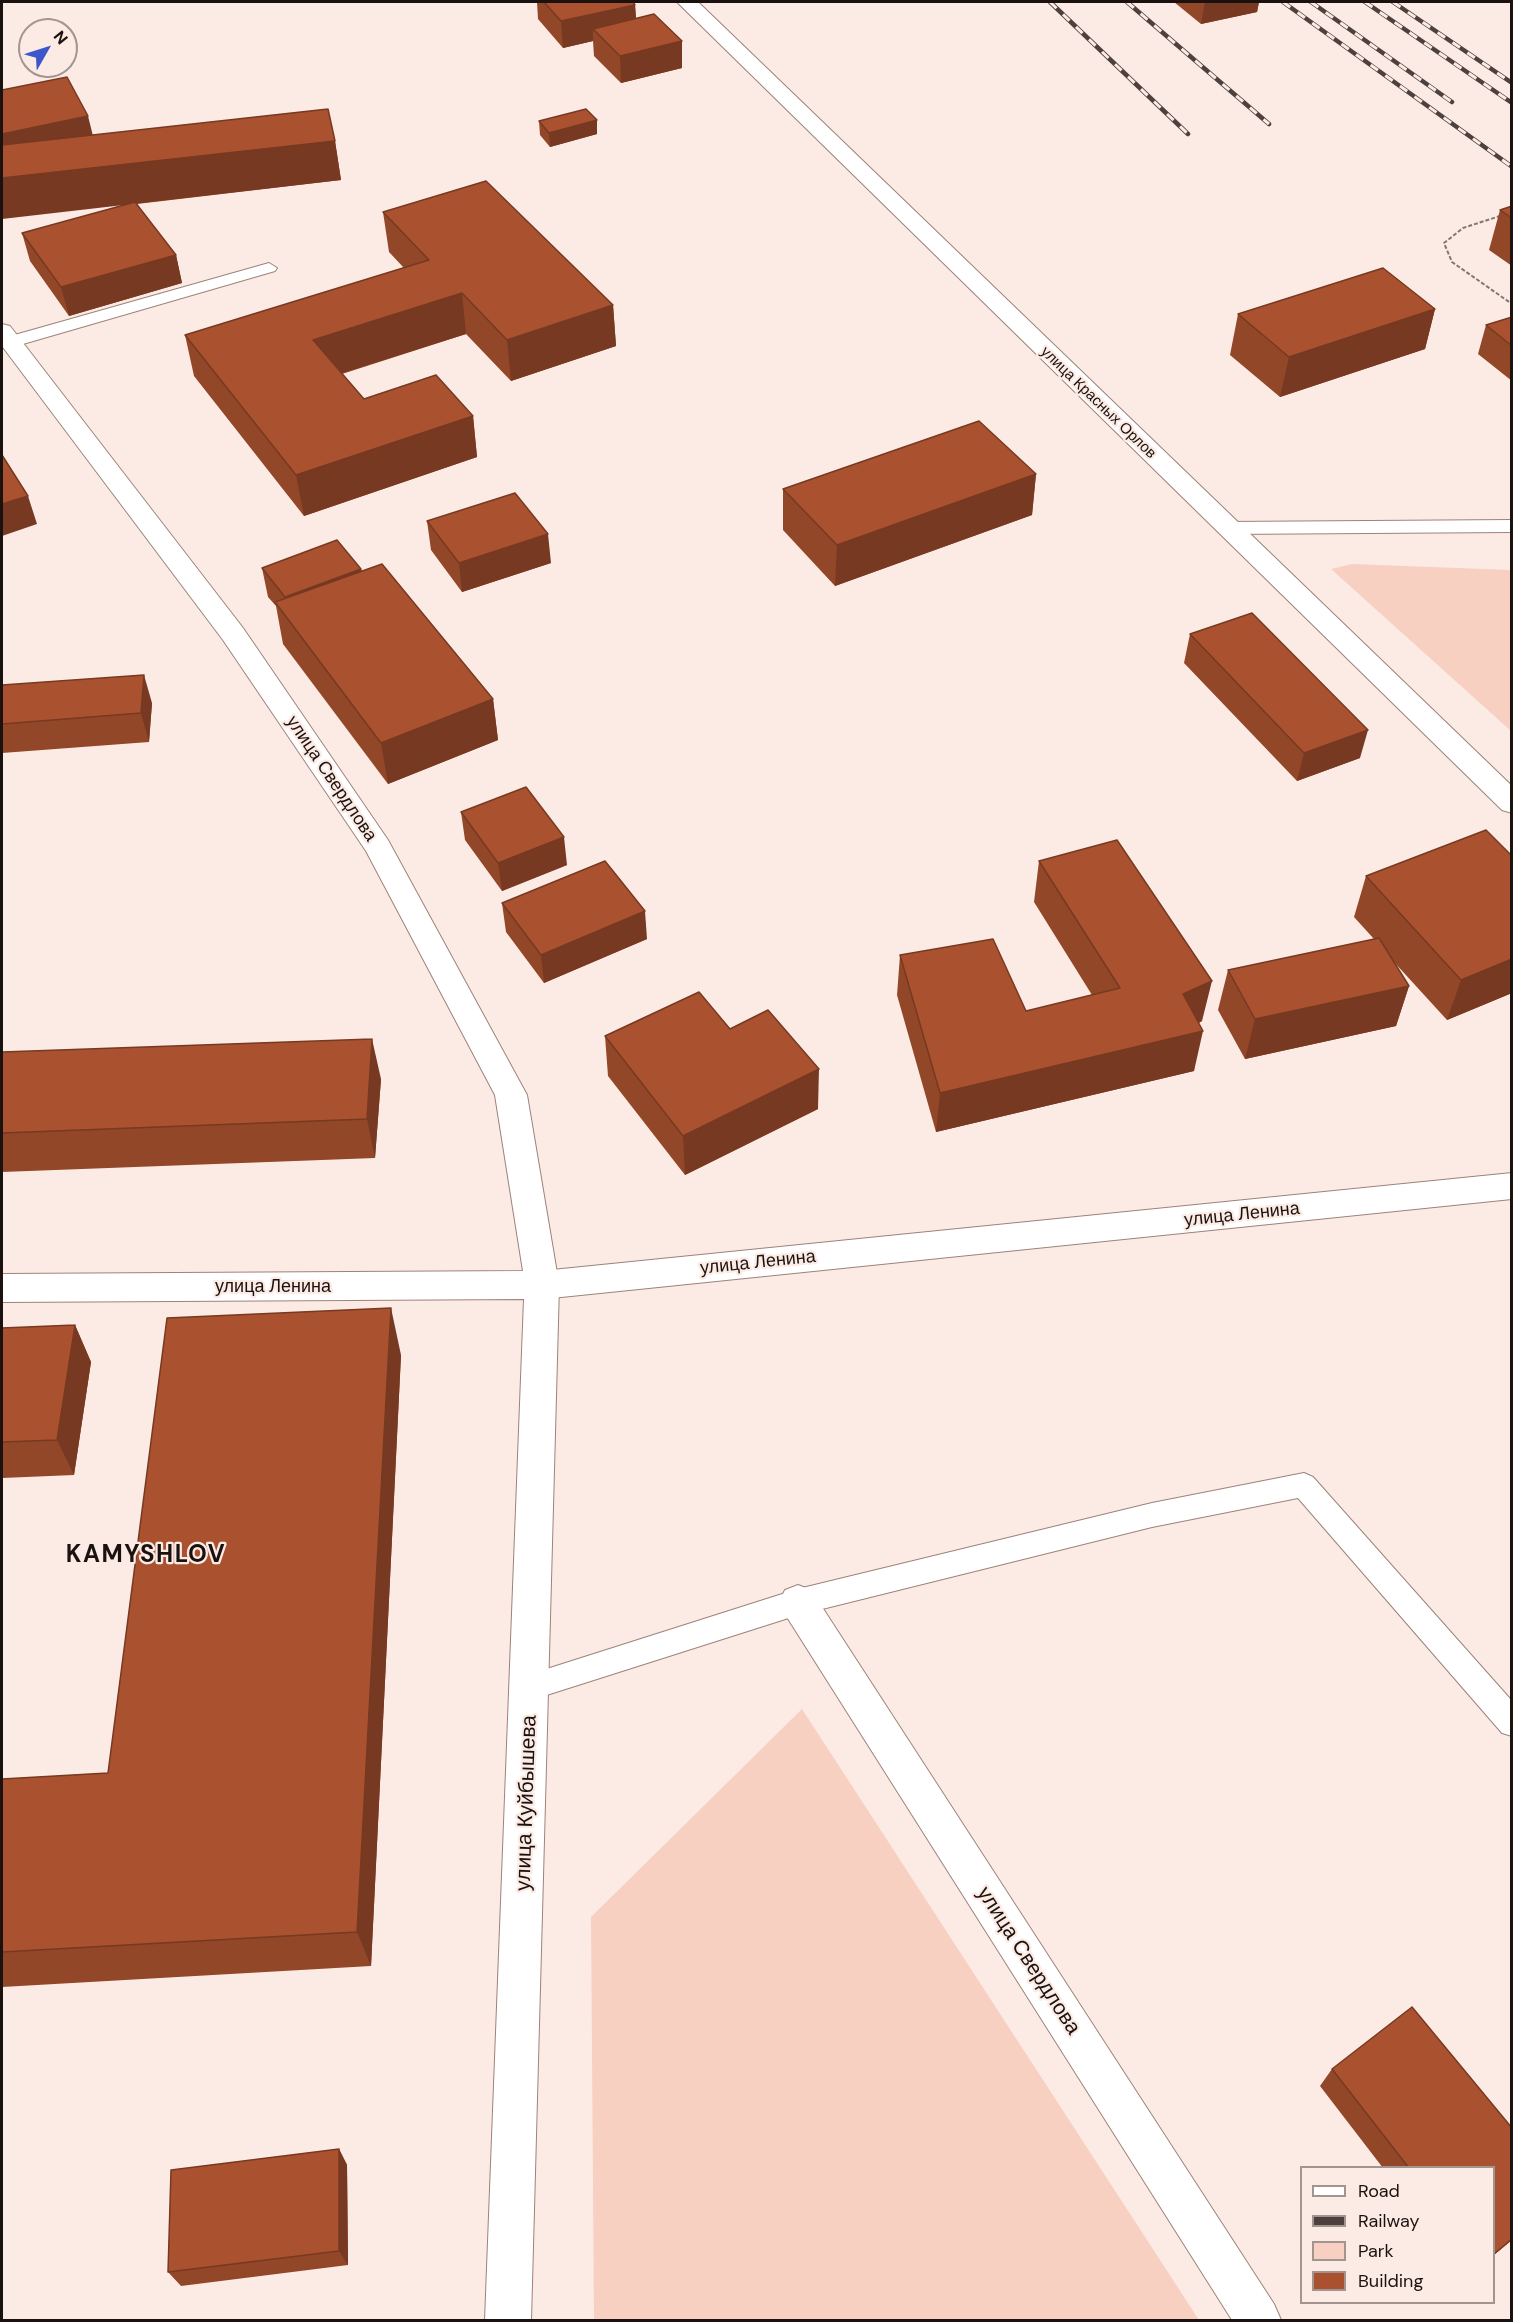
<!DOCTYPE html>
<meta charset="utf-8">
<style>
body{margin:0}
#map{position:relative;width:1513px;height:2322px;overflow:hidden;background:#fcebe5;font-family:"DM Sans",sans-serif}
canvas{display:block}
.frame{position:absolute;inset:0;border:3px solid #1b120f;pointer-events:none}
.legend{position:absolute;left:1300px;top:2166px;width:195px;height:138px;box-sizing:border-box;background:#fcebe5;border:2px solid #a2948f;margin:0;padding:8px 10px;list-style:none;font-size:18px;color:#1b120f}
.legend li{display:flex;align-items:center;gap:12px;height:30px}
.legend b{width:30px;border:2px solid #a2948f}
.north{position:absolute;left:18px;top:18px;width:60px;height:60px;box-sizing:border-box;background:#fcebe5;border:2px solid #a2948f;border-radius:50%;rotate:51deg;font-size:16px;font-weight:700;line-height:24px;text-align:center;color:#1b120f}
.north::after{content:'';display:block;margin:auto;width:21px;height:27px;background:#3d57ca;clip-path:polygon(50% 0,100% 100%,50% 72%,0 100%)}
</style>
<div id="map">
<canvas width="1513" height="2322"></canvas>
<div class="frame"></div>
<ul class="legend">
<li><b style="height:8px;background:#fff"></b>Road</li>
<li><b style="height:8px;background:#4c413e"></b>Railway</li>
<li><b style="height:16px;background:#f7d0c2"></b>Park</li>
<li><b style="height:16px;background:#aa522f"></b>Building</li>
</ul>
<div class="north">N</div>
</div>
<script>
const ctx = document.querySelector('canvas').getContext('2d');
ctx.lineJoin = 'round';
function fillPath(path, color) { ctx.fillStyle = color; ctx.fill(path, 'evenodd'); }
const toPath = rows => new Path2D(rows.map(r => 'M' + r).join(''));
function trace(path, color, width, dash) { ctx.strokeStyle = color; ctx.lineWidth = width; ctx.lineCap = dash ? 'butt' : 'round'; ctx.setLineDash(dash || []); ctx.stroke(path); }
function label(font, color, halo, rows, align = 'center') {
  ctx.font = font + ' "DM Sans",sans-serif'; ctx.lineWidth = 4.5; ctx.setLineDash([]); ctx.textBaseline = 'middle'; ctx.strokeStyle = halo; ctx.fillStyle = color; for (const [text, x, y, turn = 0] of rows) {
    ctx.save(); ctx.translate(x, y); ctx.rotate((+turn || 0) * Math.PI / 180); ctx.textAlign = isNaN(turn) ? turn : align; if (halo) ctx.strokeText(text, 0, 0); ctx.fillText(text, 0, 0); ctx.restore();
  }
}
const green = toPath([
 [1352,564,1511,570,1511,731,1331,569],
 [802,1709,1199,2320,594,2320,591,1917]
]);
const path = toPath([
 [1512,212,1463,228,1444,243,1452,262,1512,304]
]);
const lane = toPath([
 [269,263,277,268,275,271,16,346,10,347,2,342,4,338,269,263],
 [1512,520,1512,532,1226,534,1217,528,1226,522,1512,520],
 [1304,1473,1313,1477,1512,1701,1512,1736,1502,1733,1298,1498,1152,1527,798,1615,531,1700,521,1696,517,1687,521,1678,531,1674,798,1589,1152,1503,1304,1473]
]);
const street = toPath([
 [677,2,698,2,1512,786,1512,813,1502,810,677,2],
 [1512,1173,1512,1199,542,1299,530,1295,525,1285,530,1275,542,1271,1512,1173],
 [798,1585,811,1590,1274,2304,1281,2320,1232,2320,785,1614,779,1602,785,1590,798,1585]
]);
const primary = toPath([
 [2,324,10,326,243,628,388,840,527,1095,559,1285,531,2320,485,2320,524,1299,2,1302,2,1274,523,1271,495,1095,366,851,223,640,2,346,2,324]
]);
const rail = toPath([
 [1050,2,1188,134],
 [1127,2,1269,124],
 [1283,2,1511,166],
 [1311,2,1452,102],
 [1365,2,1512,103],
 [1393,2,1512,83]
]);
const wall = toPath([
 [537,2,633,2,635,5,636,18,682,68,621,83,594,56,593,41,563,48,538,19],
 [1174,2,1259,2,1257,12,1201,24],
 [539,121,597,134,550,147,540,135],
 [92,135,335,141,341,180,137,204,176,255,182,283,69,316,30,261,22,233,124,205],
 [1512,206,1512,266,1489,250,1500,210],
 [383,212,613,305,616,346,511,381,466,334,342,374,364,399,473,416,477,457,304,516,194,376,185,335,404,268,389,252],
 [1435,309,1425,349,1280,397,1230,355,1238,314],
 [1512,317,1512,381,1478,354,1486,325],
 [1036,474,1032,515,835,586,783,530,783,489],
 [427,521,551,563,462,592,431,550],
 [262,568,361,569,362,571,493,699,498,740,388,784,283,644,276,606,268,597],
 [1190,634,1360,758,1297,781,1184,663],
 [2,685,152,703,149,742,2,753],
 [461,812,567,865,502,891,465,840],
 [1512,856,1512,993,1447,1020,1394,962,1409,986,1396,1026,1245,1059,1218,1010,1228,970,1374,939,1354,917,1366,876],
 [1039,861,1202,1021,1199,1023,1194,1071,936,1132,897,995,900,955,1026,1011,1092,995,1034,902],
 [502,903,647,939,544,983,506,932],
 [730,1029,818,1109,685,1175,608,1076,605,1036],
 [2,1052,381,1079,375,1158,2,1172],
 [75,1325,91,1362,74,1475,2,1478,2,1328],
 [401,1355,371,1966,2,1987,2,1779,108,1773],
 [1332,2069,1512,2128,1512,2240,1494,2255,1494,2168,1383,2168,1320,2086],
 [339,2149,347,2165,348,2265,181,2286,168,2272]
]);
const shadedWall = toPath([
 [1205,2,1259,2,1257,12,1201,24],
 [635,5,637,32,593,29,593,41,563,48,561,21],
 [682,41,682,68,621,83,620,56],
 [88,116,95,144,2,163,2,134],
 [597,120,597,134,550,147,549,133],
 [335,141,341,180,2,219,2,178],
 [176,255,182,283,69,316,61,287],
 [462,293,466,334,320,380,313,340],
 [613,305,616,346,511,381,507,340],
 [1435,309,1425,349,1280,397,1289,357],
 [473,416,477,457,304,516,296,475],
 [1036,474,1032,515,835,586,837,545],
 [28,496,37,524,2,536,2,504],
 [548,534,551,563,462,592,459,563],
 [361,569,366,597,291,624,285,597],
 [144,675,152,703,149,742,141,713],
 [493,699,498,740,388,784,381,743],
 [1368,730,1360,758,1297,781,1304,753],
 [564,837,567,865,502,891,498,863],
 [645,911,647,939,544,983,541,955],
 [1512,959,1512,993,1447,1020,1461,980],
 [1212,981,1202,1021,1174,1034,1183,994],
 [1409,986,1396,1026,1245,1059,1255,1019],
 [1203,1031,1194,1071,936,1132,940,1093],
 [372,1039,381,1079,375,1158,367,1119],
 [819,1069,818,1109,685,1175,683,1136],
 [391,1308,401,1355,371,1966,357,1932],
 [75,1325,91,1362,74,1475,57,1440],
 [339,2149,347,2165,348,2265,339,2251]
]);
const building = toPath([
 [544,2,633,2,635,5,561,21,544,2],
 [654,14,682,41,620,56,593,29,654,14],
 [67,77,88,116,2,134,2,90,67,77],
 [328,109,335,141,2,178,2,145,328,109],
 [586,109,597,120,549,133,539,121,586,109],
 [486,181,613,305,507,340,462,293,313,340,364,399,436,375,473,416,296,475,185,335,429,260,383,212,486,181],
 [135,202,176,255,61,287,22,233,135,202],
 [1512,206,1512,218,1500,210,1512,206],
 [1383,268,1435,309,1289,357,1238,314,1383,268],
 [1512,317,1512,346,1486,325,1512,317],
 [979,421,1036,474,837,545,783,489,979,421],
 [2,455,28,496,2,504,2,455],
 [515,493,548,534,459,563,427,521,515,493],
 [337,540,361,569,285,597,262,568,337,540],
 [382,564,493,699,381,743,275,602,382,564],
 [1252,613,1368,730,1304,753,1190,634,1252,613],
 [144,675,141,713,2,724,2,685,144,675],
 [526,787,564,837,498,863,461,812,526,787],
 [1486,830,1512,856,1512,959,1461,980,1366,876,1486,830],
 [1117,840,1212,981,1183,994,1203,1031,940,1093,900,955,993,939,1026,1011,1120,988,1039,861,1117,840],
 [605,861,645,911,541,955,502,903,605,861],
 [1379,938,1409,986,1255,1019,1228,970,1379,938],
 [699,992,730,1029,768,1010,819,1069,683,1136,605,1036,699,992],
 [372,1039,367,1119,2,1133,2,1052,372,1039],
 [391,1308,357,1932,2,1952,2,1779,108,1773,167,1318,391,1308],
 [75,1325,57,1440,2,1442,2,1328,75,1325],
 [1412,2007,1512,2128,1512,2239,1494,2254,1494,2168,1409,2168,1332,2069,1412,2007],
 [339,2149,339,2251,168,2272,171,2170,339,2149]
]);
const farStreetnames = [
 ["улица Красных Орлов",1098,403,44]
];
const streetNames = [
 ["улица Свердлова",331,779,56],
 ["улица Ленина",1242,1215,-6],
 ["улица Ленина",758,1263,-6],
 ["улица Ленина",273,1287]
];
const nearStreetnames = [
 ["улица Куйбышева",527,1803,-88],
 ["улица Свердлова",1028,1961,57]
];
const districtNames = [
 ["KAMYSHLOV",146,1556]
];
fillPath(green, '#f7d0c2');
trace(lane, '#9c837a', 2);
trace(street, '#9c837a', 2);
trace(primary, '#9c837a', 2);
trace(path, '#837672', 2, [4, 2]);
fillPath(lane, '#fff');
fillPath(street, '#fff');
fillPath(primary, '#fff');
trace(rail, '#4c413e', 4.5);
trace(rail, '#fcebe5', 3, [9]);
fillPath(wall, '#924728');
fillPath(shadedWall, '#773921');
fillPath(building, '#aa522f');
trace(building, '#773921', 1.5);
label('15px', '#1b120f', '#fcebe5', farStreetnames);
label('18px', '#1b120f', '#fcebe5', streetNames);
label('21px', '#1b120f', '#fcebe5', nearStreetnames);
ctx.letterSpacing = '1.5px';
label('bold 24px', '#1b120f', '#fcebe5', districtNames);
ctx.letterSpacing = '0px';
</script>
